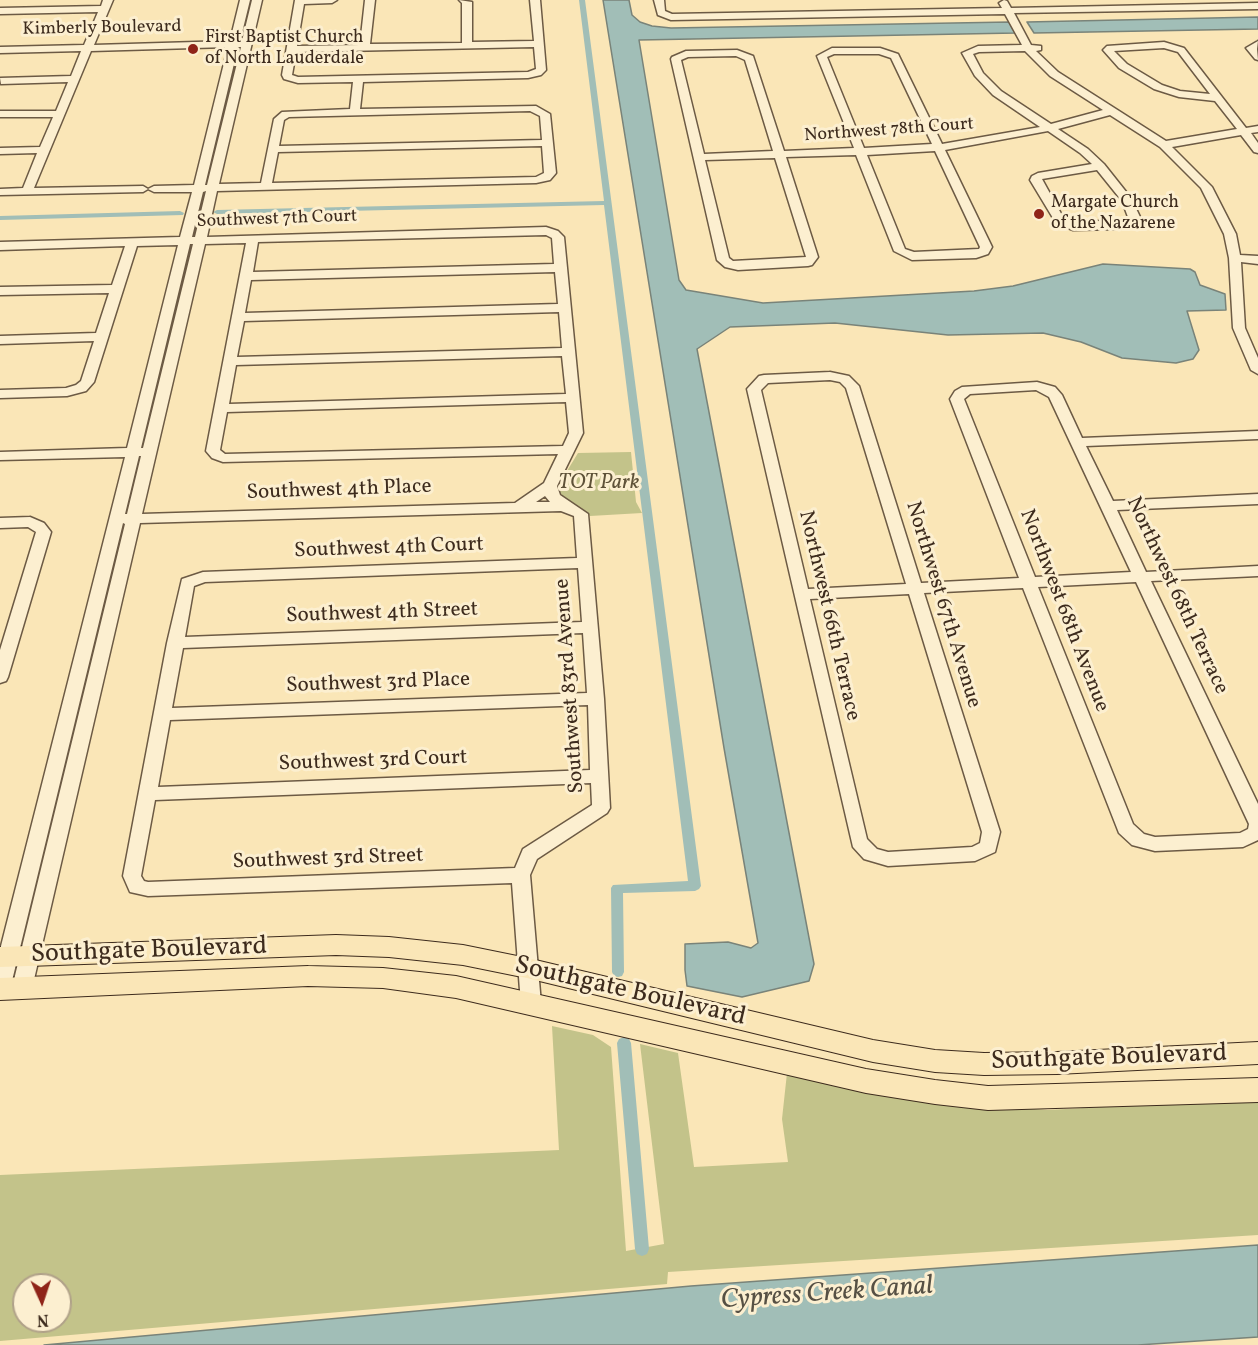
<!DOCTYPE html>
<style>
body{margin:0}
#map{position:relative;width:1258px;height:1345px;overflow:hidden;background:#fae6b7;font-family:Vollkorn,serif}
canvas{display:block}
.north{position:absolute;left:12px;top:1273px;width:60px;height:60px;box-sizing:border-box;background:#fcefd0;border:2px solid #b0a188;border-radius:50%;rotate:177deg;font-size:16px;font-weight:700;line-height:24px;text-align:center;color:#3d2b1d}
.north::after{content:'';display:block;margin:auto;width:21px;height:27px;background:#8f2418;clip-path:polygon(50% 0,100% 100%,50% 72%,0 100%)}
</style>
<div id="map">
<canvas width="1258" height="1345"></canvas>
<div class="north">N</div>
</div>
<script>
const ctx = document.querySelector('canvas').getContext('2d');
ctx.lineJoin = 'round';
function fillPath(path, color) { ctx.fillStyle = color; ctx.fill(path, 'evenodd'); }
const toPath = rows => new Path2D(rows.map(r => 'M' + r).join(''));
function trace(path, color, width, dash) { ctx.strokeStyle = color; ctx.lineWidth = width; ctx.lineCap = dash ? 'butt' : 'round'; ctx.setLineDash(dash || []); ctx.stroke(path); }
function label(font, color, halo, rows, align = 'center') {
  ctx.font = font + ' Vollkorn,serif'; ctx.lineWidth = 6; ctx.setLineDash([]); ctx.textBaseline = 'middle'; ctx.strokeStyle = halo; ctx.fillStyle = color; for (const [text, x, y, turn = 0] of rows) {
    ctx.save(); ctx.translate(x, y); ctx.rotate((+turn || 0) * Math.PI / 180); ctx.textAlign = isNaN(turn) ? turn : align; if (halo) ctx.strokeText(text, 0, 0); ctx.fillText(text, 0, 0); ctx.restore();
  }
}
const green = toPath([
 [631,452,636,502,642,513,590,516,576,505,564,502,556,489,578,453],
 [552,1026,593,1035,611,1047,626,1251,664,1244,640,1044,678,1053,694,1167,788,1162,782,1119,787,1073,926,1101,1048,1110,1258,1098,1258,1235,668,1272,667,1284,0,1341,0,1175,559,1150],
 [24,1285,60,1285,60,1321,24,1321]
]);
const water = toPath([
 [603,0,629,0,632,15,640,22,652,26,671,28,1010,22,1016,33,639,40,679,280,686,290,763,303,974,291,1013,286,1103,264,1190,269,1195,272,1200,285,1225,294,1226,310,1187,311,1199,350,1193,359,1176,363,1122,358,1081,342,1043,333,948,335,835,323,730,327,697,349,814,964,809,981,742,997,687,986,685,970,685,944,728,942,751,948,758,943,724,748,603,0],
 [1258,17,1258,29,1034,33,1027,22,1258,17],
 [1258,1245,1258,1337,1138,1345,44,1345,691,1286,1258,1245]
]);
const canal = toPath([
 [579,0,585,0,701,886,699,889,695,891,623,893,624,972,622,976,618,977,614,976,612,972,611,888,613,885,688,881,604,205,217,214,213,212,217,210,604,201,579,0],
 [180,211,184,213,183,215,0,220,0,216,180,211],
 [624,1037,629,1039,631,1043,649,1249,647,1254,642,1256,637,1254,635,1249,617,1043,619,1039,624,1037]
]);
const minor = toPath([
 [103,0,113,0,94,45,230,41,240,0,250,0,240,41,242,41,252,0,262,0,219,184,261,183,274,119,282,112,350,109,353,82,298,83,284,79,282,75,295,0,337,0,332,3,304,4,297,46,360,45,365,0,375,0,370,44,462,43,462,3,459,0,472,2,472,42,534,41,530,0,540,0,546,70,541,75,528,78,363,82,360,109,536,106,550,114,556,173,550,180,536,183,217,191,207,237,546,227,558,231,564,237,583,433,557,486,560,495,588,514,604,699,610,808,607,813,537,859,530,875,541,1004,538,1010,531,1012,524,1010,521,1004,512,883,148,896,130,892,123,876,167,643,182,579,203,572,577,558,574,516,561,511,140,523,32,988,29,994,22,996,15,994,12,988,125,524,123,523,10,989,7,995,0,997,0,950,125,457,0,460,0,452,127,448,178,245,137,246,94,382,86,391,67,396,0,398,0,390,66,388,76,385,81,381,94,341,0,344,0,336,96,333,109,293,0,295,0,287,112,285,125,246,0,250,0,242,180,237,192,192,154,192,148,189,143,192,0,195,0,189,23,188,37,153,0,154,0,148,40,147,53,117,0,117,0,111,56,111,68,82,1,84,0,78,71,76,81,51,0,53,0,47,84,45,98,12,0,14,0,8,101,6,103,0],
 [228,47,194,185,154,186,148,189,143,186,34,188,91,51,228,47],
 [238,47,241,47,207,185,205,185,238,47],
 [534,47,536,69,528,72,298,77,292,75,296,52,534,47],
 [530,111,540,116,542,140,279,146,284,120,289,117,530,111],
 [542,146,544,173,536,177,272,183,278,152,542,146],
 [206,191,195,237,192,237,203,192,206,191],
 [546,235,552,238,554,264,253,272,258,242,546,235],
 [246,243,206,451,212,458,223,462,558,454,544,483,515,503,142,514,205,244,246,243],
 [190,244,193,244,143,448,141,448,190,244],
 [555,272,558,304,245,313,251,280,555,272],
 [559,312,562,348,237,357,244,321,559,312],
 [562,356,566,394,229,404,236,365,562,356],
 [566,402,569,433,563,446,225,454,220,450,227,412,566,402],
 [139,456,141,456,127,514,125,514,139,456],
 [545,496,550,502,536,502,545,496],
 [578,568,582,622,185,637,194,586,205,582,578,568],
 [583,633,587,693,172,708,183,648,583,633],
 [588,705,590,770,158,787,170,720,588,705],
 [591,783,592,805,523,849,515,868,148,882,144,881,141,876,155,800,591,783],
 [654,0,664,0,665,11,672,14,1002,8,999,3,1004,0,1007,1,1011,8,1258,3,1258,9,1014,13,1031,45,1041,46,1041,50,1036,51,1058,72,1166,141,1237,129,1215,101,1179,97,1154,89,1119,68,1103,50,1107,46,1164,42,1184,48,1246,128,1258,126,1258,132,1251,133,1258,143,1258,153,1254,152,1241,135,1172,147,1212,187,1236,234,1240,255,1258,256,1258,264,1241,262,1245,328,1258,358,1258,374,1251,370,1233,328,1229,258,1224,234,1201,188,1160,147,1110,115,1058,129,1088,149,1104,164,1131,198,1140,217,1135,225,1120,229,1073,230,1056,223,1030,180,1032,176,1038,173,1092,164,1080,153,1048,131,945,150,992,247,988,254,976,258,912,260,894,251,856,155,786,157,818,257,812,265,808,266,738,270,725,267,717,260,671,59,672,57,686,51,737,50,753,56,784,151,854,148,817,56,832,48,880,48,898,54,942,144,1040,127,993,95,975,76,962,53,978,46,1022,45,1005,14,671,20,658,15,654,0],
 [1164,48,1178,52,1210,94,1180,91,1162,85,1127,64,1114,51,1164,48],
 [1025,51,1050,76,1103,110,1051,124,1001,91,983,73,973,54,979,52,1025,51],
 [834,54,879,54,891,58,932,144,864,148,827,57,834,54],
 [736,56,745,60,773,151,704,154,681,60,688,57,736,56],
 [935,151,980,247,979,249,914,252,905,249,867,155,935,151],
 [775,158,806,257,733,261,729,258,705,160,775,158],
 [1097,170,1122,201,1128,217,1127,220,1074,222,1064,219,1042,179,1097,170],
 [1258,41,1257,49,1258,60,1255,59,1246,48,1258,41],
 [830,372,849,376,859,386,921,583,1019,578,950,399,955,391,962,387,1037,382,1055,387,1062,395,1082,438,1258,431,1258,439,1086,446,1113,501,1258,494,1258,504,1117,510,1146,572,1258,566,1258,576,1151,581,1258,804,1258,840,1243,847,1155,851,1132,845,1119,833,1023,588,924,593,1000,832,995,852,975,861,888,866,864,859,853,847,747,389,759,376,764,375,830,372],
 [830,380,840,382,846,388,906,584,808,589,761,390,768,383,830,380],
 [1036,390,1049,397,1131,572,1035,577,964,399,970,394,1036,390],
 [1136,582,1249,824,1248,829,1240,833,1155,837,1144,834,1133,824,1038,587,1136,582],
 [909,594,982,832,980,843,972,847,888,852,877,849,867,839,810,599,909,594],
 [30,517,44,523,51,532,8,677,6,681,0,683,0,650,36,532,28,527,0,528,0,518,30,517]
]);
const major = toPath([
 [336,935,389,937,463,945,527,958,873,1040,935,1050,984,1053,1057,1052,1258,1042,1258,1064,1057,1074,984,1075,935,1072,873,1062,527,978,463,965,389,957,336,955,0,967,0,947,336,935],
 [308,966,383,968,456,976,866,1069,935,1080,988,1086,1258,1078,1258,1102,988,1110,935,1104,866,1093,456,998,383,988,308,986,0,1000,0,978,308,966]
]);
const markers = [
 [193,49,6,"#8f2418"],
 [1039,214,6,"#8f2418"]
];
const farStreetnames = [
 ["Kimberly Boulevard",102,29,-1],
 ["Northwest 78th Court",889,131,-4],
 ["Southwest 7th Court",277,220,-2]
];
const farPoinames = [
 ["First Baptist Church",205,39],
 ["of North Lauderdale",205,60],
 ["Margate Church",1051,204],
 ["of the Nazarene",1051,225]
];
const parkNames = [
 ["TOT Park",599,484]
];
const streetNames = [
 ["Southwest 4th Place",339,491,-2],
 ["Southwest 4th Court",389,549,-2],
 ["Northwest 68th Terrace",1176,596,65],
 ["Northwest 67th Avenue",942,605,73],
 ["Northwest 68th Avenue",1063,611,69],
 ["Southwest 4th Street",382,614,-2],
 ["Northwest 66th Terrace",828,616,77],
 ["Southwest 3rd Place",378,684,-2],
 ["Southwest 83rd Avenue",571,686,-94],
 ["Southwest 3rd Court",373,762,-2],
 ["Southwest 3rd Street",328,860,-2]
];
const nearStreetnames = [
 ["Southgate Boulevard",149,952,-2],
 ["Southgate Boulevard",630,993,13],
 ["Southgate Boulevard",1109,1059,-2]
];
const nearWaternames = [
 ["Cypress Creek Canal",827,1295,-4]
];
fillPath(green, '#c3c38a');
fillPath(water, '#a1beb7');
trace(water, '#798379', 1.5);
fillPath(canal, '#a1beb7');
trace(minor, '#6c5a44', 3);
trace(major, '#3d2b1d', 2);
fillPath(minor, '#fcefd0');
fillPath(major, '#fae6b7');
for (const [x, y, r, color] of markers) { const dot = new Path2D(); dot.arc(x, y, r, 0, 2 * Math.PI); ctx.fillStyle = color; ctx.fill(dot); trace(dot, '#fcefd0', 2); }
label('18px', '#3d2b1d', '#fcefd0', farStreetnames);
label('18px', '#3d2b1d', '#fcefd0', farPoinames, 'left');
label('italic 21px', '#5e5138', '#fcefd0', parkNames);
label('21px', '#3d2b1d', '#fcefd0', streetNames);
label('26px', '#3d2b1d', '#fcefd0', nearStreetnames);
label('italic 27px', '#565044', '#fcefd0', nearWaternames);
</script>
